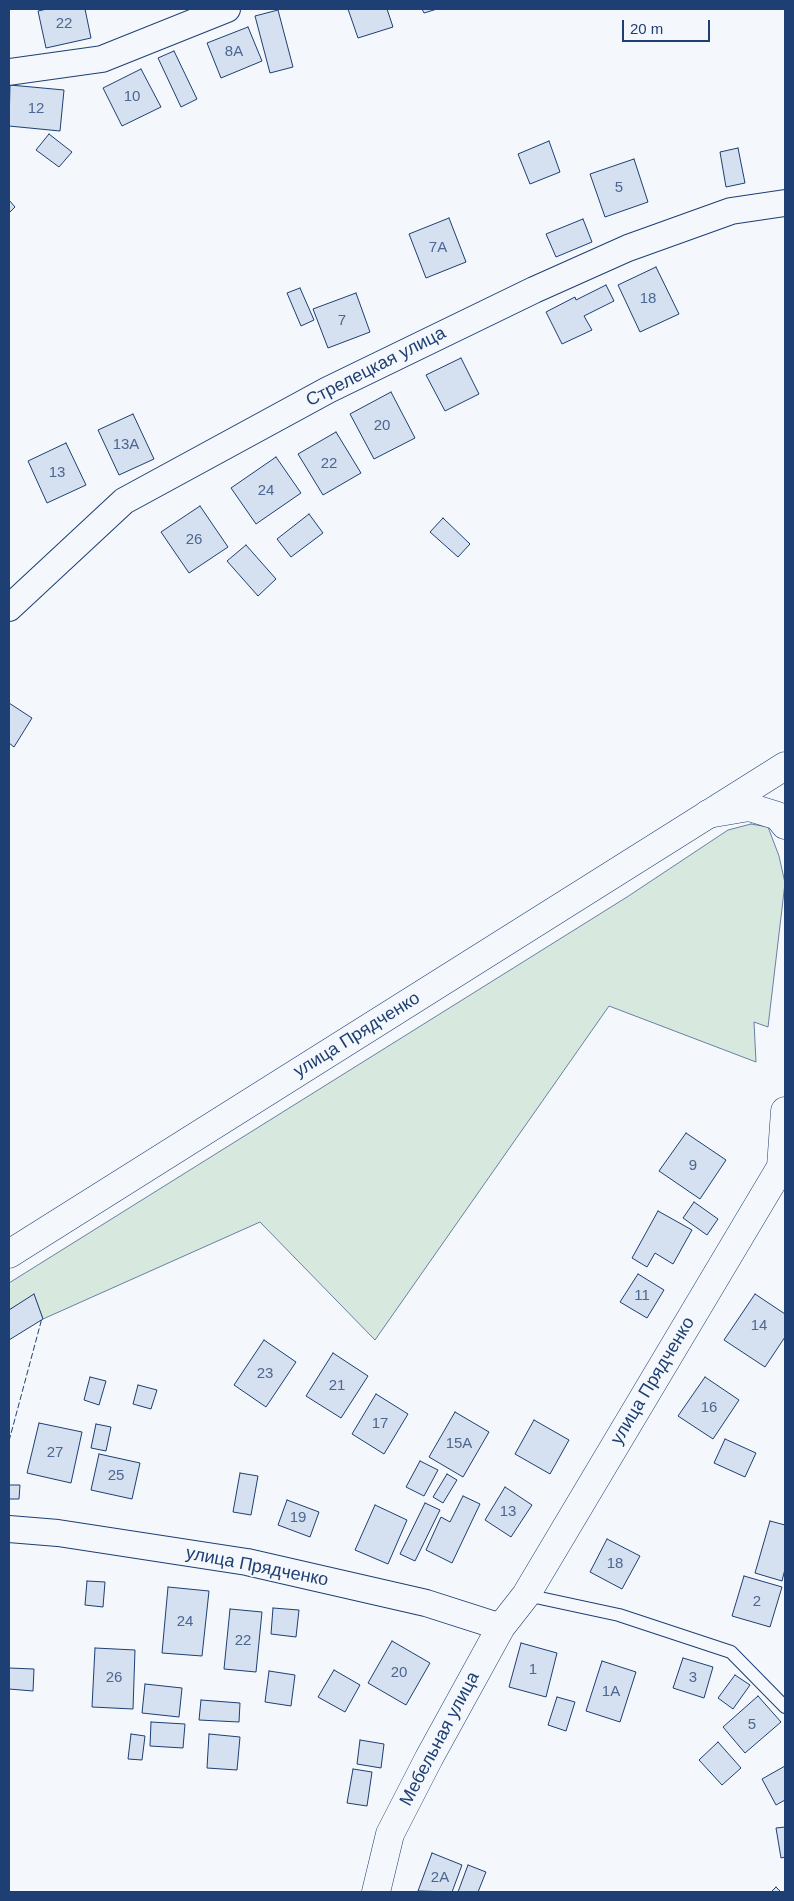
<!DOCTYPE html>
<meta charset="utf-8">
<style>
body{margin:0}
#map{position:relative;width:794px;height:1901px;overflow:hidden;background:#f4f7fb;font-family:Helvetica,sans-serif}
canvas{display:block}
.frame{position:absolute;inset:0;border:10px solid #1d3f73;pointer-events:none}
.scale{position:absolute;left:622px;top:20px;width:88px;height:22px;box-sizing:border-box;border:2px solid #1d3f73;border-top:0;padding-left:6px;font-size:15px;line-height:18px;white-space:nowrap;color:#1d3f73;-webkit-text-stroke:4px #f4f7fb;paint-order:stroke}
</style>
<div id="map">
<canvas width="794" height="1901"></canvas>
<div class="frame"></div>
<div class="scale">20 m</div>
</div>
<script>
const ctx = document.querySelector('canvas').getContext('2d');
ctx.lineJoin = 'round';
function fillPath(path, color) { ctx.fillStyle = color; ctx.fill(path, 'evenodd'); }
const toPath = rows => new Path2D(rows.map(r => 'M' + r).join(''));
function trace(path, color, width, dash) { ctx.strokeStyle = color; ctx.lineWidth = width; ctx.lineCap = dash ? 'butt' : 'round'; ctx.setLineDash(dash || []); ctx.stroke(path); }
function label(font, color, halo, rows, align = 'center') {
  ctx.font = font + ' Helvetica,sans-serif'; ctx.lineWidth = 4; ctx.setLineDash([]); ctx.textBaseline = 'middle'; ctx.strokeStyle = halo; ctx.fillStyle = color; for (const [text, x, y, turn = 0] of rows) {
    ctx.save(); ctx.translate(x, y); ctx.rotate((+turn || 0) * Math.PI / 180); ctx.textAlign = isNaN(turn) ? turn : align; if (halo) ctx.strokeText(text, 0, 0); ctx.fillText(text, 0, 0); ctx.restore();
  }
}
const green = toPath([
 [751,824,768,827,779,856,785,883,768,1027,754,1022,756,1062,609,1006,375,1340,260,1222,43,1319,34,1295,9,1310,9,1283,627,897,728,830,751,824]
]);
const building = toPath([
 [47,9,85,9,91,38,46,48,38,11,47,9],
 [348,9,387,9,393,27,358,38,348,9],
 [422,9,437,9,424,13,422,9],
 [278,10,293,67,270,73,255,16,278,10],
 [248,27,262,61,221,78,207,43,248,27],
 [174,51,197,99,181,107,158,58,174,51],
 [141,69,161,107,122,126,103,88,141,69],
 [10,85,64,90,60,131,9,126,10,85],
 [49,134,72,152,59,167,36,150,49,134],
 [549,141,560,172,530,184,518,154,549,141],
 [738,148,745,183,726,187,720,152,738,148],
 [634,159,648,202,605,217,590,174,634,159],
 [9,200,15,207,9,213,9,200],
 [449,218,466,262,426,278,409,234,449,218],
 [583,219,592,242,556,257,546,234,583,219],
 [656,267,679,314,640,332,618,285,656,267],
 [606,285,614,301,584,316,592,330,562,344,546,312,575,297,576,300,606,285],
 [300,288,314,320,301,326,287,293,300,288],
 [356,293,370,332,328,348,313,309,356,293],
 [461,358,479,394,445,411,426,375,461,358],
 [391,392,415,438,374,459,350,414,391,392],
 [133,414,154,459,119,475,98,430,133,414],
 [336,432,361,473,323,495,298,454,336,432],
 [66,443,86,485,47,503,28,461,66,443],
 [276,457,301,493,256,524,231,488,276,457],
 [200,506,228,547,189,573,161,532,200,506],
 [309,514,323,533,291,557,277,539,309,514],
 [443,518,470,544,458,557,430,532,443,518],
 [246,545,276,579,258,596,227,561,246,545],
 [9,703,32,718,14,747,9,743,9,703],
 [686,1133,726,1160,700,1199,659,1171,686,1133],
 [694,1202,718,1219,707,1235,683,1218,694,1202],
 [658,1211,692,1230,673,1264,655,1253,647,1267,632,1258,658,1211],
 [638,1274,664,1290,647,1318,620,1302,638,1274],
 [34,1294,43,1319,9,1340,9,1310,34,1294],
 [755,1294,785,1314,785,1337,765,1367,724,1340,755,1294],
 [264,1340,296,1362,266,1407,234,1385,264,1340],
 [333,1353,368,1376,341,1418,306,1396,333,1353],
 [90,1377,106,1381,99,1405,84,1400,90,1377],
 [705,1377,739,1400,713,1439,678,1416,705,1377],
 [138,1385,157,1390,151,1409,133,1404,138,1385],
 [376,1394,408,1414,384,1454,352,1434,376,1394],
 [455,1412,489,1432,463,1477,429,1457,455,1412],
 [534,1420,569,1440,550,1474,515,1454,534,1420],
 [39,1423,82,1432,71,1483,27,1473,39,1423],
 [96,1424,111,1427,106,1451,91,1448,96,1424],
 [725,1439,756,1453,745,1477,714,1463,725,1439],
 [99,1454,140,1463,132,1499,91,1490,99,1454],
 [420,1461,438,1470,424,1496,406,1487,420,1461],
 [240,1473,258,1476,251,1515,233,1512,240,1473],
 [447,1474,457,1480,443,1503,433,1497,447,1474],
 [9,1485,20,1485,19,1499,9,1499,9,1485],
 [505,1487,532,1505,511,1537,485,1520,505,1487],
 [463,1496,480,1504,452,1563,426,1550,441,1517,450,1522,463,1496],
 [287,1500,319,1512,310,1537,278,1525,287,1500],
 [425,1503,440,1510,415,1561,400,1554,425,1503],
 [375,1505,407,1520,388,1564,355,1550,375,1505],
 [770,1521,785,1525,785,1569,782,1581,755,1573,770,1521],
 [607,1539,640,1556,622,1589,590,1572,607,1539],
 [744,1576,782,1587,770,1627,732,1616,744,1576],
 [87,1581,105,1582,103,1607,85,1605,87,1581],
 [168,1587,209,1591,202,1656,162,1653,168,1587],
 [273,1608,299,1610,296,1637,271,1634,273,1608],
 [230,1609,262,1612,256,1672,224,1669,230,1609],
 [392,1641,430,1663,406,1705,368,1683,392,1641],
 [521,1643,557,1653,546,1697,509,1687,521,1643],
 [95,1648,135,1650,133,1709,92,1707,95,1648],
 [683,1658,713,1667,704,1698,673,1688,683,1658],
 [602,1661,636,1672,620,1722,586,1711,602,1661],
 [9,1668,34,1669,33,1691,9,1689,9,1668],
 [334,1670,360,1685,345,1712,318,1697,334,1670],
 [269,1671,295,1675,291,1706,265,1702,269,1671],
 [735,1675,750,1685,733,1709,718,1698,735,1675],
 [145,1684,182,1688,179,1717,142,1713,145,1684],
 [758,1696,781,1722,745,1753,723,1727,758,1696],
 [557,1697,575,1702,566,1731,548,1725,557,1697],
 [201,1700,240,1703,239,1722,199,1720,201,1700],
 [151,1722,185,1724,183,1748,150,1746,151,1722],
 [131,1734,145,1736,142,1760,128,1759,131,1734],
 [209,1734,240,1737,237,1770,207,1768,209,1734],
 [360,1740,384,1744,381,1768,357,1764,360,1740],
 [718,1742,741,1768,722,1785,699,1760,718,1742],
 [785,1766,785,1800,776,1805,762,1779,785,1766],
 [353,1769,372,1772,367,1806,347,1803,353,1769],
 [785,1827,785,1857,781,1858,776,1828,785,1827],
 [432,1853,462,1865,452,1892,418,1891,432,1853],
 [468,1865,486,1872,478,1892,458,1892,468,1865],
 [776,1887,781,1892,771,1892,776,1887]
]);
const service = toPath([
 [526,1595,619,1615,731,1652,785,1707]
]);
const minor = toPath([
 [9,72,102,59,227,9],
 [9,608,124,501,328,390,534,290,628,248,731,211,785,203],
 [9,1529,58,1533,247,1562,426,1603,501,1627]
]);
const tertiary = toPath([
 [708,814,749,807,778,816,785,825],
 [376,1892,390,1834,429,1758,501,1627,526,1595,781,1167,785,1111]
]);
const primary = toPath([
 [9,1254,785,766]
]);
const fence = toPath([
 [9,1441,42,1318]
]);
const numberNames = [
 ["22",64,24],
 ["8А",234,52],
 ["10",132,97],
 ["12",36,109],
 ["5",619,188],
 ["7А",438,248],
 ["18",648,299],
 ["7",342,321],
 ["20",382,426],
 ["13А",126,445],
 ["22",329,464],
 ["13",57,473],
 ["24",266,491],
 ["26",194,540],
 ["9",693,1166],
 ["11",642,1296],
 ["14",759,1326],
 ["23",265,1374],
 ["21",337,1386],
 ["16",709,1408],
 ["17",380,1424],
 ["15А",459,1444],
 ["27",55,1453],
 ["25",116,1476],
 ["13",508,1512],
 ["19",298,1518],
 ["18",615,1564],
 ["2",757,1602],
 ["24",185,1622],
 ["22",243,1641],
 ["1",533,1670],
 ["20",399,1673],
 ["26",114,1678],
 ["3",693,1678],
 ["1А",611,1692],
 ["5",752,1725],
 ["2А",440,1878]
];
const streetNames = [
 ["Стрелецкая улица",376,367,-27],
 ["улица Прядченко",357,1035,-32],
 ["улица Прядченко",653,1381,-59],
 ["улица Прядченко",257,1567,11],
 ["Мебельная улица",440,1739,-62]
];
fillPath(green, '#d7e8df');
trace(green, '#687fa3', 1);
fillPath(building, '#d5e0f0');
trace(building, '#1d3f73', 1);
trace(service, '#1d3f73', 14);
trace(minor, '#1d3f73', 28);
trace(tertiary, '#1d3f73', 29);
trace(primary, '#1d3f73', 29);
trace(service, '#f4f7fb', 12);
trace(minor, '#f4f7fb', 26);
trace(tertiary, '#f4f7fb', 28);
trace(primary, '#f4f7fb', 28);
trace(fence, '#1d3f73', 1, [6, 2.5]);
label('15px', '#4b6792', null, numberNames);
label('18px', '#1d3f73', '#f4f7fb', streetNames);
</script>
